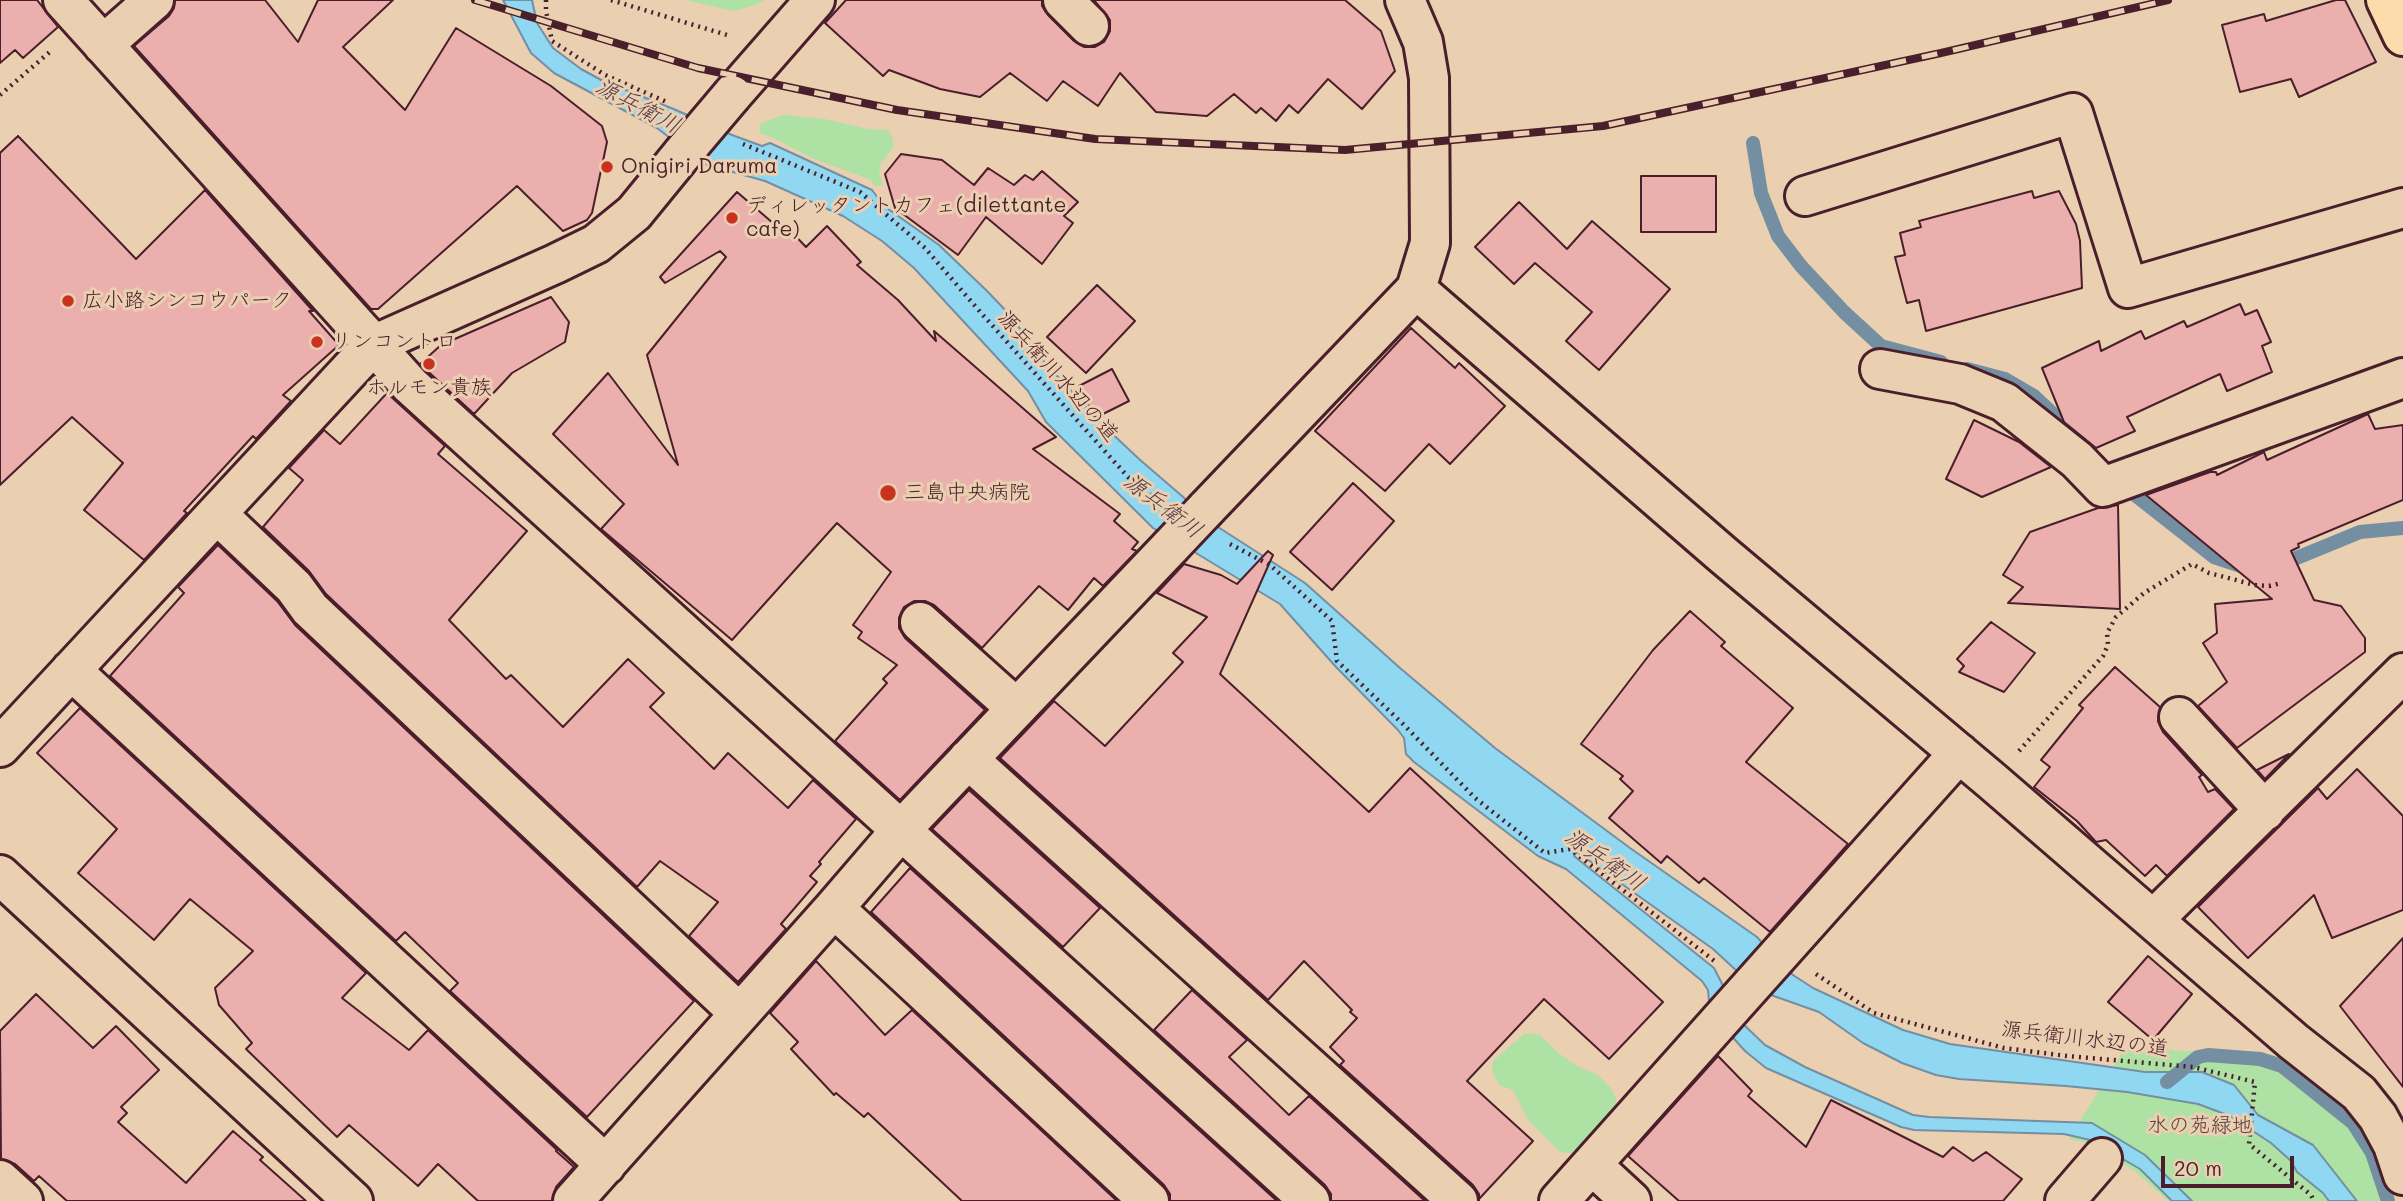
<!DOCTYPE html>
<meta charset="utf-8">
<style>
body{margin:0}
#map{position:relative;width:2403px;height:1201px;overflow:hidden;background:#eacfb1;font-family:Mali,sans-serif}
canvas{display:block}
.scale{position:absolute;left:2161px;top:1156px;width:133px;height:32px;box-sizing:border-box;border:4px solid #4a1f2b;border-top:0;padding-left:9px;font-size:21px;line-height:24px;white-space:nowrap;color:#4a1f2b;-webkit-text-stroke:5px #eacfb1;paint-order:stroke}
</style>
<div id="map">
<canvas width="2403" height="1201"></canvas>
<div class="scale">20 m</div>
</div>
<script>
const ctx = document.querySelector('canvas').getContext('2d');
ctx.lineJoin = 'round';
function fillPath(path, color) { ctx.fillStyle = color; ctx.fill(path, 'evenodd'); }
const toPath = rows => new Path2D(rows.map(r => 'M' + r).join(''));
function trace(path, color, width, dash) { ctx.strokeStyle = color; ctx.lineWidth = width; ctx.lineCap = dash ? 'butt' : 'round'; ctx.setLineDash(dash || []); ctx.stroke(path); }
function label(font, color, halo, rows, align = 'center') {
  ctx.font = font + ' Mali,"Klee One",sans-serif'; ctx.lineWidth = 6; ctx.setLineDash([]); ctx.textBaseline = 'middle'; ctx.strokeStyle = halo; ctx.fillStyle = color; for (const [text, x, y, turn = 0] of rows) {
    ctx.save(); ctx.translate(x, y); ctx.rotate((+turn || 0) * Math.PI / 180); ctx.textAlign = isNaN(turn) ? turn : align; if (halo) ctx.strokeText(text, 0, 0); ctx.fillText(text, 0, 0); ctx.restore();
  }
}
const green = toPath([
 [685,0,764,0,758,4,734,11],
 [784,115,825,119,868,129,888,130,893,139,893,148,881,163,879,174,883,185,876,186,869,179,814,159,771,137,761,134,759,130,761,123],
 [1525,1033,1540,1035,1557,1052,1577,1066,1598,1075,1610,1087,1616,1098,1615,1114,1577,1154,1560,1152,1528,1120,1513,1090,1499,1085,1492,1072,1493,1061],
 [2125,1048,2270,1055,2291,1063,2362,1122,2377,1151,2393,1201,2168,1201,2135,1171,2087,1143,2069,1139]
]);
const water = toPath([
 [503,0,532,0,537,23,553,48,581,69,603,81,676,110,732,135,762,146,770,143,872,190,884,206,939,245,987,291,1010,315,1046,364,1104,426,1139,459,1218,527,1305,583,1400,668,1495,748,1630,848,1757,937,1778,961,1793,975,1813,988,1903,1030,1950,1044,2145,1072,2202,1072,2234,1085,2258,1115,2313,1145,2357,1201,2329,1201,2323,1193,2297,1172,2291,1161,2271,1143,2230,1116,2198,1104,2127,1092,2066,1086,1959,1079,1936,1075,1902,1063,1863,1043,1819,1012,1771,995,1752,985,1713,949,1577,852,1574,856,1714,968,1742,1023,1765,1045,1805,1067,1913,1115,1929,1117,2092,1123,2145,1155,2192,1201,2172,1201,2140,1169,2090,1140,2064,1134,1914,1130,1901,1127,1766,1068,1745,1051,1710,1012,1708,990,1702,981,1566,869,1538,856,1414,762,1406,754,1404,738,1398,730,1336,667,1280,604,1191,550,1153,528,1046,422,1028,391,914,268,882,241,843,216,765,181,704,164,657,128,554,73,531,53,503,0]
]);
const stream = toPath([
 [1753,143,1761,193,1778,236,1801,266,1844,312,1881,346,1941,362],
 [1967,369,2005,379,2034,396,2083,442],
 [2130,491,2214,557,2244,567],
 [2277,566,2360,532,2403,528],
 [2167,1082,2198,1057,2208,1055,2260,1059,2282,1066,2353,1123,2372,1153,2388,1201]
]);
const building = toPath([
 [0,0,37,0,58,27,23,58,15,50,0,63,0,0],
 [175,0,265,0,298,42,318,0,393,0,343,47,405,110,456,28,551,86,602,126,607,142,592,213,587,220,563,231,517,186,378,309,371,309,134,46,169,16,174,8,175,0],
 [846,0,1042,0,1042,6,1048,15,1074,41,1084,47,1095,47,1104,42,1110,31,1110,20,1094,0,1345,0,1381,31,1395,71,1362,109,1328,79,1298,113,1289,105,1276,121,1261,108,1256,113,1234,94,1207,116,1156,112,1120,73,1098,106,1063,81,1047,101,1010,73,980,97,940,89,889,70,883,76,825,23,846,0],
 [2336,0,2345,0,2376,62,2299,97,2291,79,2240,92,2222,25,2264,14,2266,21,2336,0],
 [18,136,136,259,205,190,313,311,309,311,339,345,283,395,291,401,256,439,253,436,184,511,187,513,144,560,84,510,123,463,72,417,0,485,0,153,18,136],
 [901,154,942,160,974,185,988,168,1014,185,1025,175,1033,180,1042,171,1078,202,1064,216,1073,223,1042,264,986,217,958,255,895,208,885,174,901,154],
 [1641,176,1716,176,1716,232,1641,232,1641,176],
 [2032,191,2034,198,2059,191,2076,224,2080,241,2082,288,1926,331,1919,300,1907,303,1895,257,1905,255,1900,233,1921,227,1919,221,2032,191],
 [737,192,781,230,785,225,806,247,827,226,861,262,857,265,898,300,936,341,934,331,1056,437,1033,449,1120,514,1114,521,1138,542,1132,549,1137,551,1103,586,1094,578,1068,610,1039,586,982,648,934,605,925,601,914,601,904,607,899,618,899,628,905,638,985,710,900,800,835,741,887,683,883,679,897,665,858,638,862,632,853,625,891,572,837,523,732,640,601,529,624,504,553,434,608,373,678,465,647,355,726,257,720,251,665,283,660,277,737,192],
 [1519,202,1567,249,1592,221,1670,289,1599,370,1566,341,1592,312,1535,263,1514,284,1475,247,1519,202],
 [1097,285,1135,321,1086,373,1047,337,1097,285],
 [551,297,569,322,565,342,512,373,474,414,420,364,441,345,551,297],
 [2240,304,2245,315,2257,310,2271,342,2262,346,2272,372,2227,391,2220,374,2127,417,2135,431,2096,448,2064,422,2042,368,2099,341,2101,351,2141,331,2145,339,2184,321,2187,327,2240,304],
 [1411,328,1455,368,1459,363,1505,406,1450,464,1429,444,1385,491,1315,431,1411,328],
 [1112,369,1129,401,1095,418,1079,386,1112,369],
 [387,393,445,446,438,454,527,531,449,620,506,679,511,675,563,727,628,659,664,693,650,707,714,769,728,753,788,808,813,780,856,819,819,862,821,864,810,876,817,882,781,924,786,929,738,982,689,936,718,902,660,861,637,887,326,594,309,571,263,527,303,480,289,468,324,430,340,444,387,393],
 [2368,414,2375,429,2403,425,2403,500,2298,544,2299,547,2291,551,2314,600,2341,606,2365,638,2365,652,2237,748,2198,706,2227,682,2203,643,2217,633,2215,604,2272,599,2146,495,2210,472,2216,472,2217,475,2264,452,2267,460,2368,414],
 [1974,420,2019,442,2051,467,1982,497,1946,479,1974,420],
 [1353,483,1394,521,1332,590,1290,552,1353,483],
 [2118,505,2120,609,2008,603,2023,587,2003,575,2030,532,2098,508,2118,505],
 [218,545,277,601,295,625,694,1001,587,1117,450,991,458,983,405,932,396,941,110,676,184,593,178,587,218,545],
 [1268,551,1273,555,1220,674,1369,812,1410,768,1663,1002,1609,1059,1544,999,1467,1081,1533,1141,1479,1199,1479,1194,1473,1185,1340,1065,1344,1061,1330,1047,1357,1018,1350,1012,1352,1010,1304,961,1268,1000,1000,758,1054,701,1105,746,1183,662,1173,653,1207,617,1157,593,1184,564,1221,575,1237,584,1268,551],
 [1690,611,1725,642,1721,646,1793,708,1746,762,1848,844,1770,932,1704,878,1699,883,1667,856,1661,863,1609,818,1633,791,1620,779,1623,776,1581,744,1653,650,1690,611],
 [1991,622,2035,653,2004,692,1959,672,1964,666,1957,659,1991,622],
 [2115,667,2160,707,2158,721,2163,732,2202,775,2199,777,2208,792,2215,789,2234,809,2167,876,2156,865,2145,876,2106,840,2096,842,2077,821,2034,787,2050,767,2041,760,2083,708,2079,705,2115,667],
 [80,708,366,973,342,998,409,1050,428,1030,557,1150,556,1151,574,1167,556,1187,552,1201,478,1201,438,1164,418,1186,349,1125,337,1137,246,1049,252,1043,219,1005,215,988,253,951,190,899,154,940,78,873,117,829,37,753,80,708],
 [2289,754,2265,779,2257,770,2289,754],
 [2357,769,2403,816,2403,910,2332,938,2314,895,2248,958,2198,907,2318,788,2327,799,2357,769],
 [969,790,1100,908,1063,947,932,829,969,790],
 [910,868,1277,1201,1170,1201,1170,1194,1164,1185,871,912,910,868],
 [2403,938,2403,1087,2340,1006,2403,938],
 [2148,956,2192,994,2153,1040,2108,1002,2148,956],
 [816,961,885,1035,912,1010,1117,1201,962,1201,868,1113,864,1117,836,1093,834,1095,791,1049,798,1042,770,1013,816,961],
 [1192,990,1247,1040,1229,1057,1289,1115,1309,1096,1425,1201,1331,1201,1331,1194,1325,1185,1154,1030,1192,990],
 [36,994,93,1048,116,1026,159,1070,121,1107,127,1113,118,1122,186,1183,233,1131,263,1157,260,1160,306,1201,67,1201,39,1176,34,1181,15,1164,1,1159,0,1031,36,994],
 [1718,1056,1752,1091,1748,1096,1806,1147,1831,1100,1943,1157,1953,1147,1973,1161,1986,1152,2022,1179,2003,1201,1679,1201,1628,1156,1718,1056]
]);
const path = toPath([
 [546,0,546,11,552,41,605,75,669,103],
 [611,0,727,35],
 [0,95,52,50],
 [743,144,860,192,925,248,982,314,1128,477,1157,500],
 [1230,544,1270,565,1332,621,1337,661,1403,724,1475,798,1545,853,1570,849,1717,963],
 [2019,751,2103,656,2108,645,2107,633,2116,617,2144,593,2192,564,2209,573,2255,585,2269,586,2281,583],
 [1816,974,1874,1013,2004,1048,2067,1056,2193,1067,2255,1082,2249,1144,2311,1195,2314,1201]
]);
const minor = toPath([
 [63,0,410,385,1310,1201],
 [1063,0,1089,26],
 [103,45,154,0],
 [732,95,815,0],
 [1805,196,2073,113,2128,288,2403,208],
 [1416,289,1722,554,1992,781,2293,1041,2359,1093,2378,1117,2393,1145,2403,1175],
 [1880,369,1960,384,2004,402,2077,460,2103,487,2403,378],
 [1206,509,1416,289,1430,243,1429,78,1423,42,1405,0],
 [217,514,294,587,310,609,739,1013],
 [920,622,1016,708],
 [71,670,606,1165],
 [2179,717,2265,811],
 [0,747,373,345,555,264,596,244,634,213,683,153],
 [968,759,1458,1201],
 [0,875,353,1201],
 [834,908,1149,1201],
 [2153,920,2403,673],
 [1592,1165,1631,1201],
 [0,1180,23,1201],
 [573,1201,834,908,901,830,1171,546],
 [1559,1201,1959,753],
 [2065,1201,2102,1158]
]);
const major = toPath([
 [2386,0,2403,36]
]);
const rail = toPath([
 [475,0,698,68,897,110,1095,139,1345,150,1603,126,1941,53,2168,0]
]);
const minorBridge = toPath([
 [683,153,732,95],
 [1171,546,1206,509]
]);
const markers = [
 [607,167,7,"#c8321e"],
 [732,218,7,"#c8321e"],
 [68,301,7,"#c8321e"],
 [317,342,7,"#c8321e"],
 [429,364,7,"#c8321e"],
 [888,493,9,"#c8321e"]
];
const poiNames = [
 ["Onigiri Daruma",621,167],
 ["ディレッタントカフェ(dilettante",746,206],
 ["cafe)",746,230],
 ["広小路シンコウパーク",82,301],
 ["リンコントロ",331,342],
 ["ホルモン貴族",429,388,"center"],
 ["三島中央病院",904,493]
];
const streetNames = [
 ["源兵衛川水辺の道",1058,376,48],
 ["源兵衛川水辺の道",2085,1039,7]
];
const parkNames = [
 ["水の苑緑地",2200,1126]
];
const waterNames = [
 ["源兵衛川",638,106,28],
 ["源兵衛川",1163,506,37],
 ["源兵衛川",1605,860,35]
];
fillPath(green, '#aee2a4');
fillPath(water, '#90d8f2');
trace(water, '#748ea2', 2);
trace(stream, '#748ea2', 14);
fillPath(building, '#ebafad');
trace(building, '#4a1f2b', 2);
trace(minor, '#4a1f2b', 44);
trace(major, '#4a1f2b', 44);
trace(path, '#4a1f2b', 4.5, [2, 5]);
trace(minor, '#eacfb1', 38);
trace(major, '#fddcac', 38);
trace(rail, '#4a1f2b', 8);
trace(rail, '#eacfb1', 5, [16]);
trace(minorBridge, '#4a1f2b', 44, []);
trace(minorBridge, '#eacfb1', 38);
for (const [x, y, r, color] of markers) { const dot = new Path2D(); dot.arc(x, y, r, 0, 2 * Math.PI); ctx.fillStyle = color; ctx.fill(dot); trace(dot, '#eacfb1', 2.5); }
label('21px', '#4a1f2b', '#eacfb1', poiNames, 'left');
label('21px', '#4a1f2b', '#eacfb1', streetNames);
label('21px', '#593c3d', '#eacfb1', parkNames);
label('italic 23px', '#543b49', '#eacfb1', waterNames);
</script>
